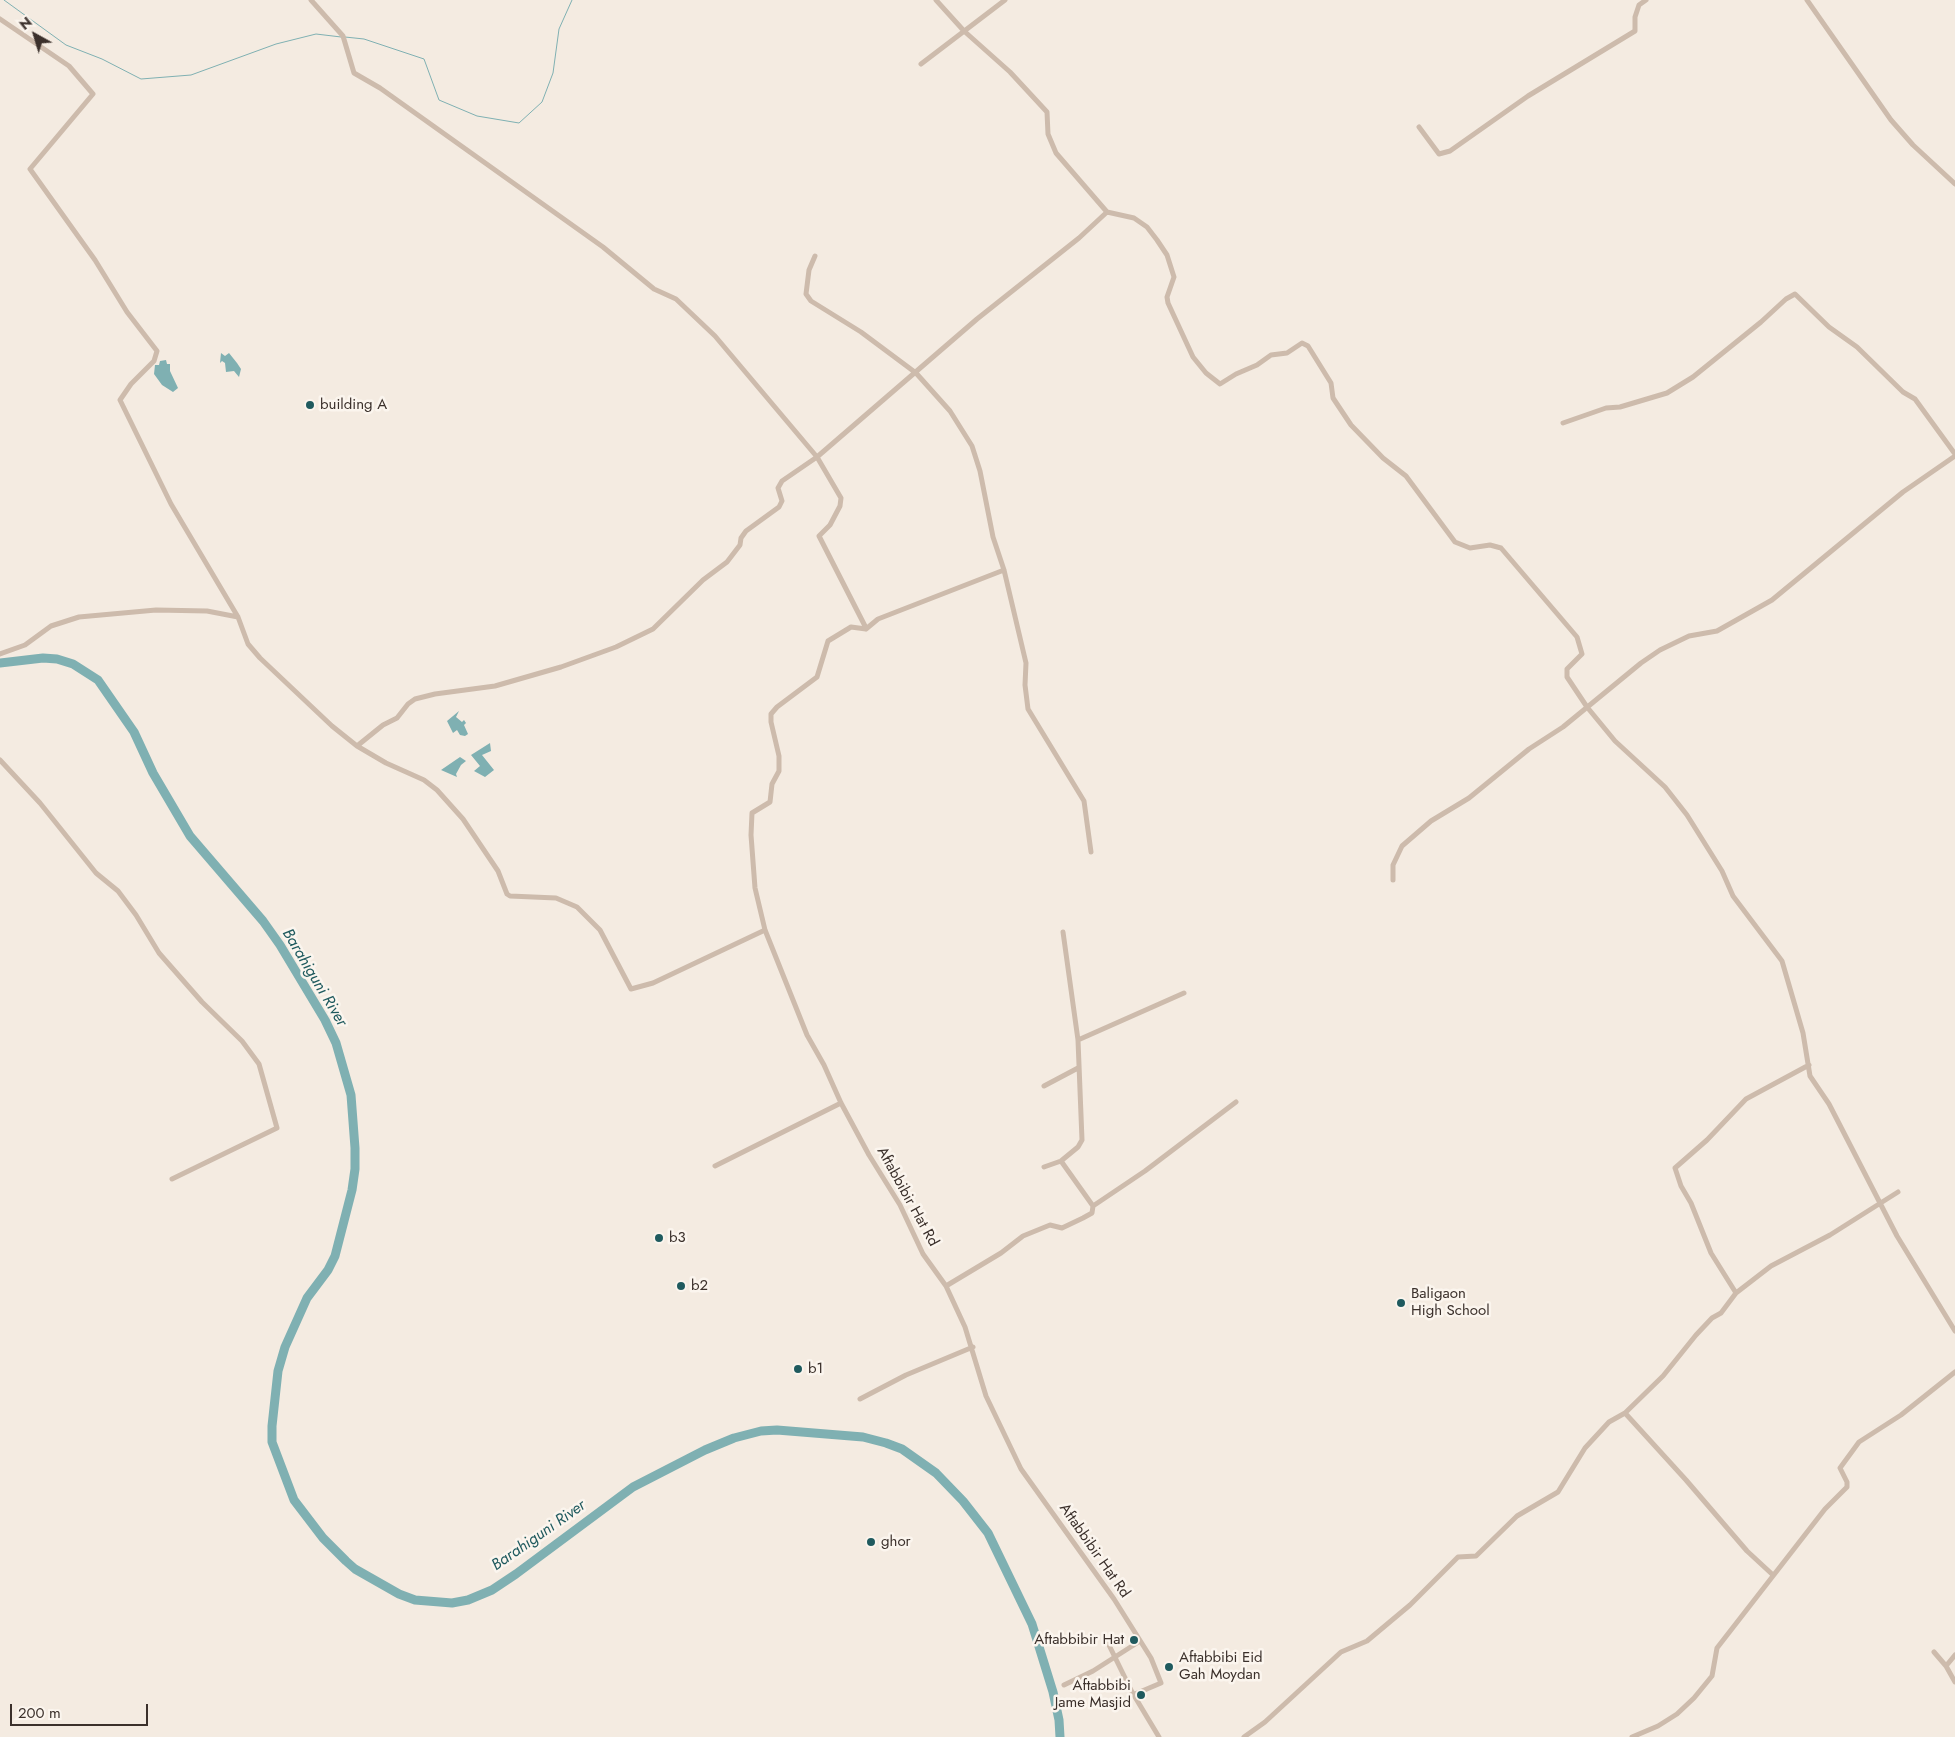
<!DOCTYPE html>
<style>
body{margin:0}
#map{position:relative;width:1955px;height:1737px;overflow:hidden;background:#f4ebe1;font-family:Jost,sans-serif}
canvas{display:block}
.north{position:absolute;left:10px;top:10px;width:50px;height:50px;-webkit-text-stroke:4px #fbf5ee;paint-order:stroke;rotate:321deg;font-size:14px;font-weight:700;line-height:20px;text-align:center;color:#3b302b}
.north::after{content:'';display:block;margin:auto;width:18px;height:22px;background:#3b302b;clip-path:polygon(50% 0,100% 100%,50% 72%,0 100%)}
.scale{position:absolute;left:10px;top:1704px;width:138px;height:22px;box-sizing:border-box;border:2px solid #3b302b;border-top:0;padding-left:6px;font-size:15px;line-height:18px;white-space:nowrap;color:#3b302b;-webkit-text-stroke:4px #fbf5ee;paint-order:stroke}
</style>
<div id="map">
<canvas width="1955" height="1737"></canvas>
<div class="north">N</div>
<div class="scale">200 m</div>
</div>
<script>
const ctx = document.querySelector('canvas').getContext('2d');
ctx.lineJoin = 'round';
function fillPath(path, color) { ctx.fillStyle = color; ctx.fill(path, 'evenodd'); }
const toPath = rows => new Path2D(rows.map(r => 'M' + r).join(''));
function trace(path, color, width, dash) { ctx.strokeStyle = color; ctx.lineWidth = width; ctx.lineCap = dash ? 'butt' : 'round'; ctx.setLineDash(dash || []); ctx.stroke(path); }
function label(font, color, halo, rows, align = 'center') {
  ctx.font = font + ' Jost,sans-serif'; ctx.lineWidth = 5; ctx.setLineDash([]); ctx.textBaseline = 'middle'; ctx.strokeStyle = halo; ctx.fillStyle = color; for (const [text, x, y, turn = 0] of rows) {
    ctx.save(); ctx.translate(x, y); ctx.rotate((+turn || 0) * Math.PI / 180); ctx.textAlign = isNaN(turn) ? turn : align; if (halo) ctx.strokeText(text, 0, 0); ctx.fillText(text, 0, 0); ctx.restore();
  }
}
const water = toPath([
 [221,353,225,356,229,353,237,363,241,369,239,377,234,371,226,372,225,363,222,361,220,363],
 [166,360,167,364,170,364,170,371,178,388,173,392,162,385,154,374,155,365,159,365,160,361],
 [459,711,456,717,462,722,464,720,466,723,464,725,468,734,465,736,460,735,457,730,453,733,447,721],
 [490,743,491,751,482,755,494,770,485,777,474,771,480,766,471,755],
 [460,757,466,761,461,765,456,774,457,777,441,770]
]);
const stream = toPath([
 [4,0,66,45,102,59,141,79,191,75,276,44,316,34,341,37],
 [345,37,364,39,424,59,439,100,477,116,519,123,542,102,553,73,559,29,572,0]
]);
const river = toPath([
 [0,663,43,658,57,659,73,664,98,680,134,732,153,773,190,836,263,921,280,945,325,1020,336,1043,351,1095,355,1148,355,1169,352,1190,335,1256,328,1270,307,1298,285,1347,278,1371,272,1426,272,1442,294,1500,323,1538,346,1561,355,1569,399,1594,415,1600,452,1603,468,1600,492,1590,516,1574,633,1487,705,1450,734,1438,761,1431,777,1430,863,1437,886,1443,902,1449,936,1473,963,1501,988,1533,1032,1624,1053,1692,1059,1720,1060,1737]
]);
const street = toPath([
 [311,0,343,36,354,73,380,88,603,247,654,289,676,299,715,336,817,457,841,498,840,506,830,525,819,536,866,628],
 [936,0,964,31,1010,72,1047,112,1048,134,1056,153,1107,212,1134,218,1147,227,1157,240,1167,255,1174,277,1167,297,1168,303,1193,357,1206,373,1220,384,1236,374,1257,365,1271,355,1287,353,1302,343,1308,346,1331,383,1333,398,1351,425,1383,458,1406,476,1455,542,1470,548,1490,545,1501,548,1577,637,1582,654,1567,669,1567,677,1587,707,1615,741,1665,787,1687,815,1722,871,1733,896,1782,961,1803,1033,1810,1076,1829,1104,1897,1236,1955,1331],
 [1807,0,1891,120,1913,145,1955,184],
 [0,19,69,66,93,94,30,169,95,260,127,312,157,351,154,361,131,384,120,400,171,504,238,617,248,644,260,658,332,726,357,746,386,763,424,780,437,790,463,819,498,871,507,894,510,896,556,898,577,907,600,930,631,989,653,983,765,930],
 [921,64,1005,0],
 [1419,127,1439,154,1450,151,1528,96,1635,31,1635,17,1639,5,1646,0],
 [815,256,809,270,806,294,811,301,861,332,916,373,950,411,972,446,980,471,993,537,1004,570,1026,663,1025,685,1028,709,1084,801,1091,852],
 [1563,423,1606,408,1620,407,1667,393,1693,377,1761,322,1786,299,1795,294,1829,327,1857,347,1903,392,1915,399,1955,454],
 [866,629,851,627,828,641,817,677,777,707,771,714,771,722,779,756,779,771,772,784,770,802,752,813,751,835,755,888,765,930,807,1035,824,1065,841,1103,869,1155,900,1205,923,1254,946,1286,965,1327,986,1396,1021,1469,1114,1599,1151,1658,1161,1683,1135,1694],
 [866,629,878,619,1004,570],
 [0,654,25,645,51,626,79,617,156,610,207,611,238,617],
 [357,746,383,725,397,718,408,704,415,699,435,694,495,686,561,667,616,647,653,629,703,580,727,562,740,545,741,538,746,531,779,507,782,501,778,488,782,481,817,457,977,319,1079,238,1107,212],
 [0,760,40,803,96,873,118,891,136,915,159,953,202,1002,242,1041,259,1064,277,1128,172,1179],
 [1393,880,1393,865,1402,846,1431,821,1469,798,1529,749,1563,727,1641,663,1660,650,1689,636,1717,631,1772,600,1903,492,1955,456],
 [1078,1040,1184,993],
 [1044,1086,1078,1068],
 [1061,1161,1093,1206,1145,1171,1236,1102],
 [715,1166,841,1103],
 [1044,1167,1061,1161,1078,1147,1082,1140,1078,1040,1063,932],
 [946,1286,1001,1253,1023,1236,1050,1225,1062,1228,1083,1218,1092,1213,1093,1206],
 [1736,1293,1711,1253,1691,1203,1681,1186,1675,1168,1707,1140,1746,1099,1809,1065],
 [860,1399,906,1375,973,1347],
 [1625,1413,1686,1480,1747,1551,1773,1575],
 [1106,1639,1132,1692,1159,1737],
 [1934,1652,1946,1666],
 [1955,1655,1946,1666,1955,1682],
 [1064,1685,1093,1671,1140,1641],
 [1244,1737,1265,1722,1341,1652,1367,1641,1410,1605,1458,1557,1476,1556,1517,1516,1558,1492,1585,1448,1609,1422,1625,1413,1663,1376,1696,1335,1712,1318,1721,1313,1736,1293,1771,1266,1830,1235,1898,1192],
 [1632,1737,1658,1726,1677,1714,1694,1698,1712,1676,1717,1648,1825,1509,1847,1487,1847,1482,1840,1468,1859,1442,1901,1415,1955,1372]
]);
const markers = [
 [310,405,5,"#1f5a5e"],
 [659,1238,5,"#1f5a5e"],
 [681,1286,5,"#1f5a5e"],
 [1401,1303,5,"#1f5a5e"],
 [798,1369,5,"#1f5a5e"],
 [871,1542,5,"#1f5a5e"],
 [1134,1640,5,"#1f5a5e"],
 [1169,1667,5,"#1f5a5e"],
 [1141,1695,5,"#1f5a5e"]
];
const poiNames = [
 ["building A",320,405],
 ["b3",669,1238],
 ["b2",691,1286],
 ["Baligaon",1411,1294],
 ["High School",1411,1311],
 ["b1",808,1369],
 ["ghor",881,1542],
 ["Aftabbibir Hat",1124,1640,"right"],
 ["Aftabbibi Eid",1179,1658],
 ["Gah Moydan",1179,1675],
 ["Aftabbibi",1131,1686,"right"],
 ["Jame Masjid",1131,1703,"right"]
];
const streetNames = [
 ["Aftabbibir Hat Rd",907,1197,61],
 ["Aftabbibir Hat Rd",1094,1551,55]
];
const waterNames = [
 ["Barahiguni River",314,978,59],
 ["Barahiguni River",539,1536,-35]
];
fillPath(water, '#7fb0b2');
trace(stream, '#7fb0b2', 1);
trace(river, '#7fb0b2', 9);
trace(street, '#cdbbac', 5);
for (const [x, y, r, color] of markers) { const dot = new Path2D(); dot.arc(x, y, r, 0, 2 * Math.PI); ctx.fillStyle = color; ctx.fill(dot); trace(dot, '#fbf5ee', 2); }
label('15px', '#3b302b', '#fbf5ee', poiNames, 'left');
label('15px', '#3b302b', '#fbf5ee', streetNames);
label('italic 16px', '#1f5a5e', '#fbf5ee', waterNames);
</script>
